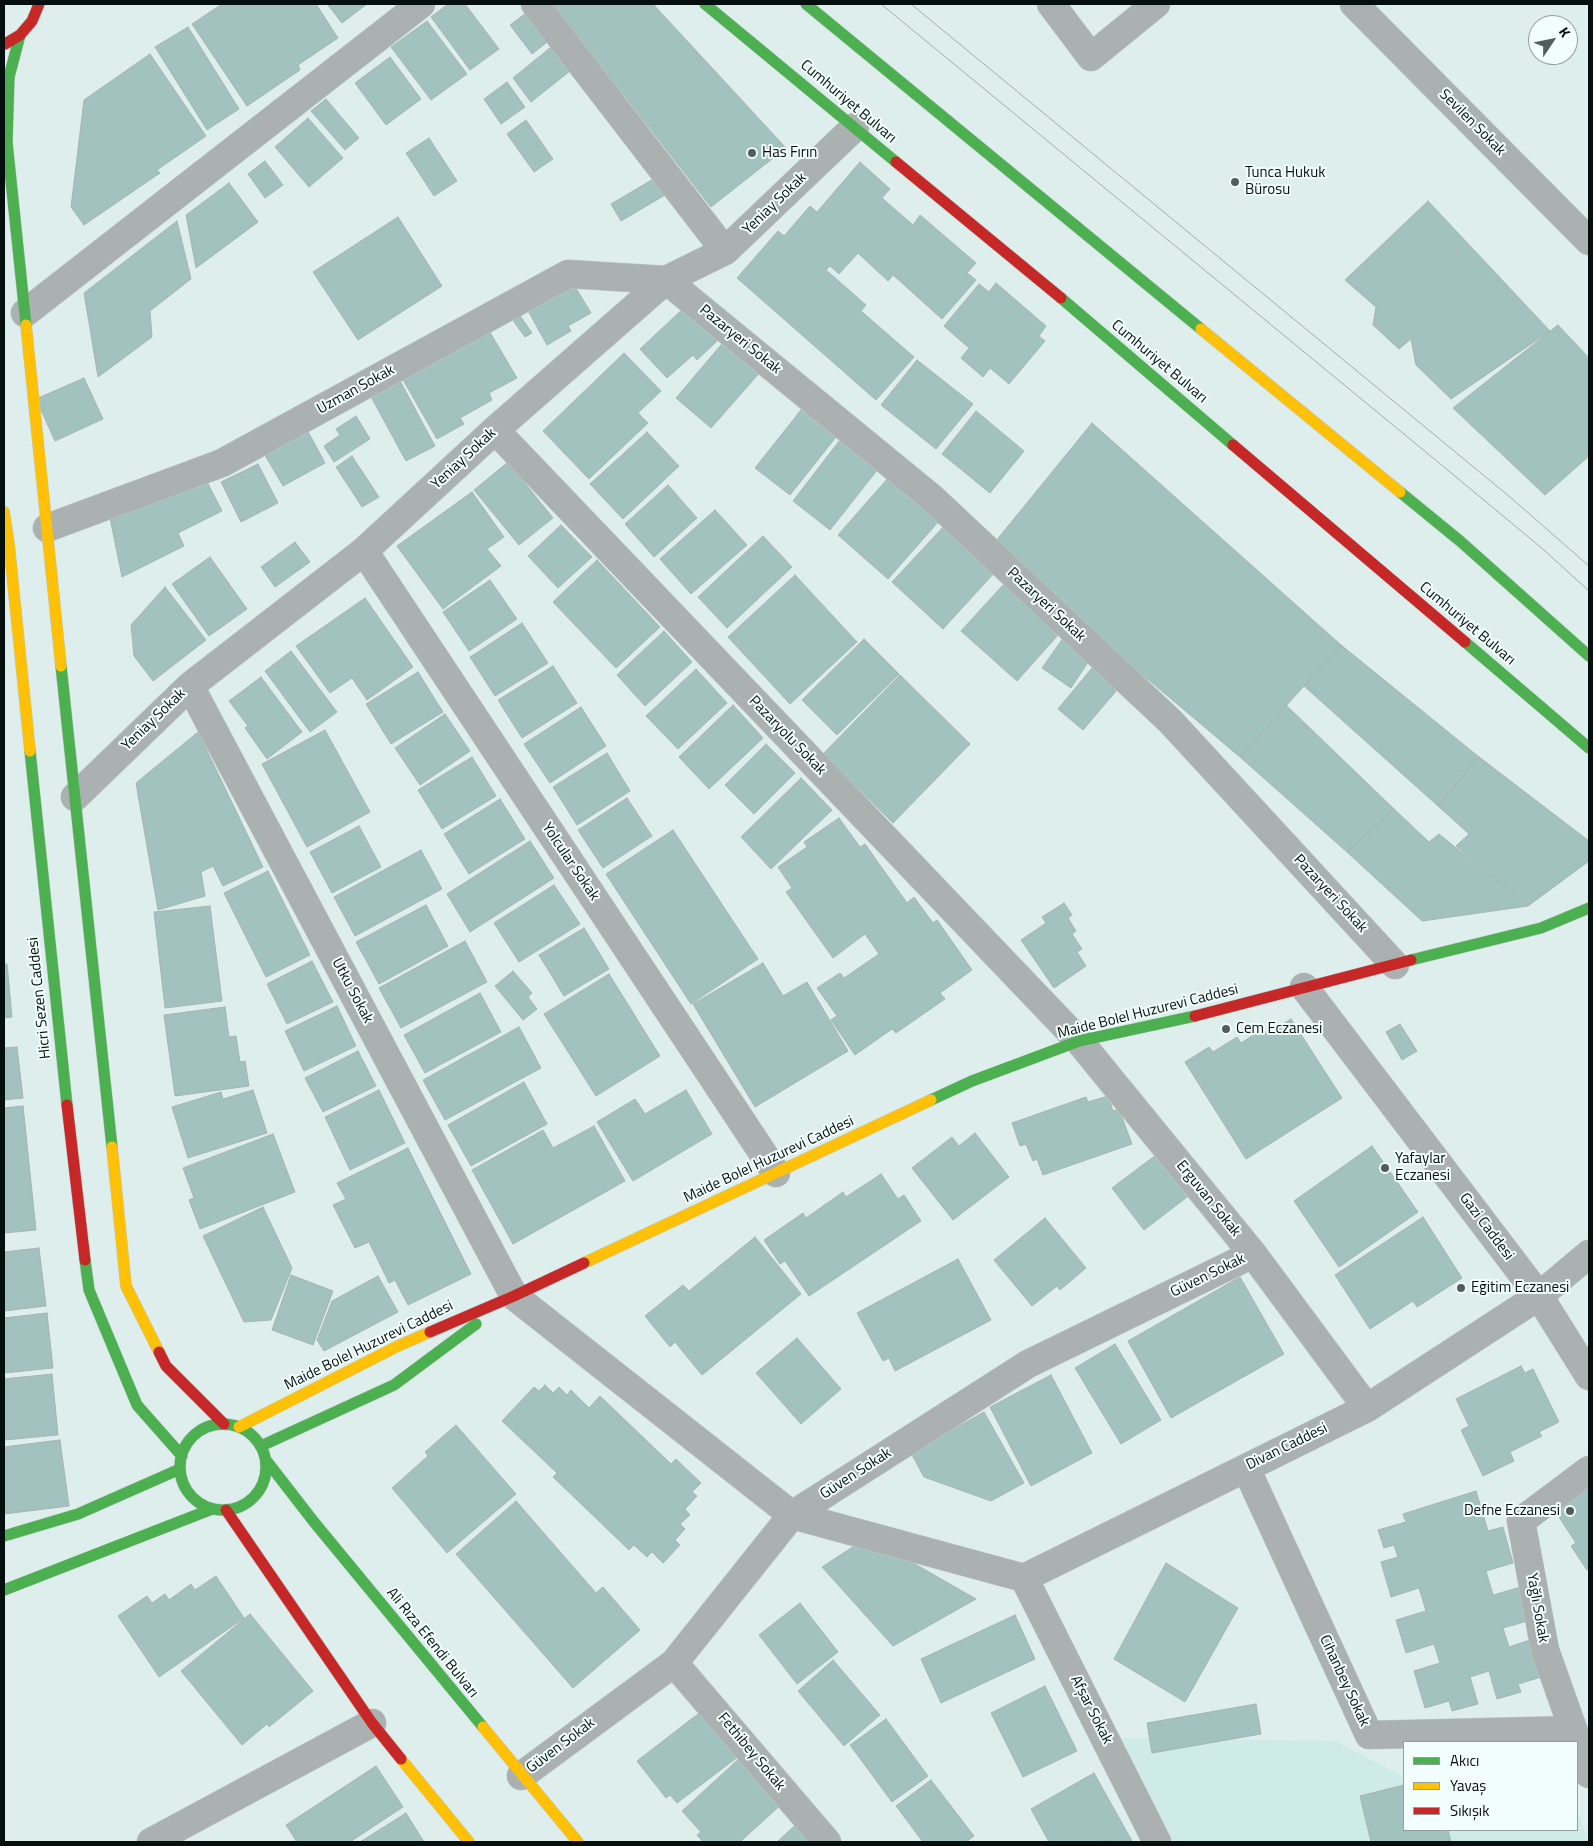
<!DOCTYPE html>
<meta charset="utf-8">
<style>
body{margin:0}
#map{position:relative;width:1593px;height:1846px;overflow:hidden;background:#deeeec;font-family:"Titillium Web",sans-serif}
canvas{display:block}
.frame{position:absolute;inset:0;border:5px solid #050f0e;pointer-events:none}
.legend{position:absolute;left:1403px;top:1741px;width:175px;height:90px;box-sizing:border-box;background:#f2fefc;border:1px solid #939e9d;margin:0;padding:6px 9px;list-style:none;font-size:15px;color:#050f0e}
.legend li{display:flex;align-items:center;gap:10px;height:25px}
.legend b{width:25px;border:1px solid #939e9d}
.north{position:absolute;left:1528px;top:15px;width:50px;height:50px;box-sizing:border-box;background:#f2fefc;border:1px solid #939e9d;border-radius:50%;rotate:56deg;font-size:14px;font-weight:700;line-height:20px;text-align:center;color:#050f0e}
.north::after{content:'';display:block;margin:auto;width:18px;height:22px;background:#515d5c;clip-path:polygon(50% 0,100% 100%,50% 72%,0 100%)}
</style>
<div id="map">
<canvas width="1593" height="1846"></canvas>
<div class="frame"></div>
<ul class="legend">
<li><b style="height:6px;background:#4caf50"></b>Akıcı</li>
<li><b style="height:6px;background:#ffc107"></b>Yavaş</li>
<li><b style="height:6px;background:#c62828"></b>Sıkışık</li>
</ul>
<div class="north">K</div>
</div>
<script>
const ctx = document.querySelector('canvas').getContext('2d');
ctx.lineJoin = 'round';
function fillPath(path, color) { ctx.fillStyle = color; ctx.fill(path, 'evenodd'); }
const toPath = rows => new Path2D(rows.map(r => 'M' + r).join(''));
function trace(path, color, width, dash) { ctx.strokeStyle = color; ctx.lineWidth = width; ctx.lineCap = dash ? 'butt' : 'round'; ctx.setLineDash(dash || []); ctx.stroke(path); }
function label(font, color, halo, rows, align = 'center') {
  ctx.font = font + ' "Titillium Web",sans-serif'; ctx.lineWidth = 4; ctx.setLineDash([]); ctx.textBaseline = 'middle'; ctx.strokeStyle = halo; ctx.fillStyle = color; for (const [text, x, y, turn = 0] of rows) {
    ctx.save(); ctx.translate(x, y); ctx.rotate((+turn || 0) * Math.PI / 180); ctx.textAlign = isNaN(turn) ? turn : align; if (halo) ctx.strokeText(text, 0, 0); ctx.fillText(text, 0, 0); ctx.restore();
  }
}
const built = toPath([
 [1120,1738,1336,1741,1404,1777,1404,1830,1577,1830,1577,1810,1589,1842,1172,1842]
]);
const building = toPath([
 [222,4,316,4,338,38,298,65,300,70,247,106,192,24,222,4],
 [327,4,367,4,342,23,327,4],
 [448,4,465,4,499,49,470,70,431,17,448,4],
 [553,4,653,4,786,148,711,207,553,4],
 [530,10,551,39,532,54,510,25,530,10],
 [427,21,467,74,431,100,391,47,427,21],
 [188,27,239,109,207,130,155,47,188,27],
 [556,43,575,67,531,102,513,78,556,43],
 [150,54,206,136,157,170,160,173,84,225,71,207,84,100,150,54],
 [390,57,421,99,386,125,355,83,390,57],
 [507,82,525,107,501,124,484,99,507,82],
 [326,99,359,138,345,150,311,111,326,99],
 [308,118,343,158,309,187,275,147,308,118],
 [526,120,553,159,534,172,507,134,526,120],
 [429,138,457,181,434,196,406,153,429,138],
 [265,161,283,185,265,198,248,174,265,161],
 [860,162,890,189,882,198,913,225,920,215,976,263,967,273,976,280,942,319,893,275,888,281,858,253,839,274,830,266,826,270,866,305,861,311,914,357,876,400,737,278,778,231,784,236,810,206,817,212,860,162],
 [655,178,665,195,621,221,611,204,655,178],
 [229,183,258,222,196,268,186,215,229,183],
 [1428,201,1550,331,1451,399,1416,365,1411,339,1399,349,1373,325,1376,307,1345,280,1428,201],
 [398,217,442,286,358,340,313,272,398,217],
 [177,221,191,279,150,311,152,337,98,377,84,293,177,221],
 [571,280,591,313,568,326,571,331,547,345,526,307,571,280],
 [996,283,1046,326,1039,336,1045,341,1009,384,990,368,983,377,961,358,969,348,944,326,979,284,989,292,996,283],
 [686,306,717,341,697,360,693,355,667,378,640,349,686,306],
 [519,314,532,333,525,337,512,319,519,314],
 [1558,325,1589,358,1589,456,1545,495,1453,408,1558,325],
 [488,329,517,378,489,393,492,400,460,418,464,424,437,439,402,378,488,329],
 [726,339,762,370,711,428,676,398,726,339],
 [624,353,661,391,638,413,648,423,589,479,543,431,624,353],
 [917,360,973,404,936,449,881,405,917,360],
 [398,377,435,446,406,461,369,393,398,377],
 [84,378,103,419,55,441,36,399,84,378],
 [801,410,836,437,790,495,755,468,801,410],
 [976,411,1024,451,990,493,942,454,976,411],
 [356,416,370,439,334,462,324,446,340,435,336,429,356,416],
 [1092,423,1341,645,1240,757,991,547,1092,423],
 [305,426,325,463,283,486,262,450,305,426],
 [647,432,679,466,623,519,590,484,647,432],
 [840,440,878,469,830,530,793,501,840,440],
 [352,456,379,497,362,507,336,467,352,456],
 [508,462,553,518,519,545,474,490,508,462],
 [258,464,278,503,241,522,221,482,258,464],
 [202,472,222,511,178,533,184,546,122,577,110,518,202,472],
 [889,477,939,521,888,579,838,535,889,477],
 [668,485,697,518,654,557,625,524,668,485],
 [472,492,504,537,487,549,501,566,443,609,397,546,472,492],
 [715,510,747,545,691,594,660,559,715,510],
 [946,524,996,571,943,629,892,582,946,524],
 [561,525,592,557,558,588,528,556,561,525],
 [763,536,792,567,727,628,698,597,763,536],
 [295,542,310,562,275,587,261,567,295,542],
 [210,557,247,609,209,636,172,584,210,557],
 [597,560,660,627,616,668,553,602,597,560],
 [795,575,857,642,790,704,728,637,795,575],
 [490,580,517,619,469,651,443,612,490,580],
 [1004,584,1059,634,1017,681,961,631,1004,584],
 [165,587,206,640,153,681,134,656,131,625,165,587],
 [365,598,413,667,367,700,352,678,330,693,296,646,365,598],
 [522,623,548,663,495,696,470,657,522,623],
 [664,631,692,662,645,706,617,675,664,631],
 [1066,634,1094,653,1071,688,1042,668,1066,634],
 [864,639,899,674,837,735,802,700,864,639],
 [1341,645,1479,757,1438,806,1304,686,1341,645],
 [291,651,337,712,310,732,265,671,291,651],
 [1097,662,1122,684,1083,730,1058,709,1097,662],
 [553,666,577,703,522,738,498,700,553,666],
 [696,669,727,703,678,749,646,716,696,669],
 [418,672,443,712,391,744,366,704,418,672],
 [900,675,970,744,893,823,823,754,900,675],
 [261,677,302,732,267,759,245,728,248,726,229,701,261,677],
 [733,705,763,738,709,789,679,757,733,705],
 [1286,705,1394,809,1347,852,1240,757,1286,705],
 [581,707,606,746,550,783,524,744,581,707],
 [445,714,470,751,420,785,395,748,445,714],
 [325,730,370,812,307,847,262,764,325,730],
 [198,732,263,867,223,886,213,866,201,872,205,896,158,910,136,783,198,732],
 [766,744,795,773,754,814,725,785,766,744],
 [607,753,630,791,577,825,553,787,607,753],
 [472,757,496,796,442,829,418,790,472,757],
 [1479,757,1589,841,1589,861,1528,906,1456,846,1469,834,1438,806,1479,757],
 [801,778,832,810,771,869,741,837,801,778],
 [627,798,652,836,603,868,578,830,627,798],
 [500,799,525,839,469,874,444,834,500,799],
 [1394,809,1429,842,1439,834,1528,906,1422,921,1347,852,1394,809],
 [839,818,860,847,865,844,907,903,914,897,933,923,937,920,972,970,940,993,945,999,896,1033,892,1029,855,1055,831,1020,837,1016,817,988,840,973,844,978,879,954,865,934,833,958,786,892,792,888,778,867,807,847,804,842,839,818],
 [359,826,381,867,332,893,310,852,359,826],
 [673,830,758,959,691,1004,606,874,673,830],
 [530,841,554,878,470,932,447,894,530,841],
 [421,850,442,889,355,936,334,897,421,850],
 [268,871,310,955,266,977,224,893,268,871],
 [554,885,580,924,519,962,494,923,554,885],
 [1064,903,1072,915,1068,918,1076,931,1072,934,1082,949,1077,952,1086,966,1054,988,1021,940,1046,923,1042,917,1064,903],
 [426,905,448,946,379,984,356,942,426,905],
 [210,906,222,1001,165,1008,154,912,210,906],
 [584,928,609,969,564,996,539,955,584,928],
 [465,941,487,982,401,1028,379,988,465,941],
 [312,961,333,1002,287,1024,267,984,312,961],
 [763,963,783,996,807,982,848,1051,755,1107,693,1004,763,963],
 [4,964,7,964,12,1017,4,1018,4,964],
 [513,971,532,993,528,997,537,1009,523,1020,495,986,513,971],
 [609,974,660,1056,596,1096,544,1014,609,974],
 [480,993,501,1032,425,1073,404,1035,480,993],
 [337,1006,356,1046,304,1071,285,1031,337,1006],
 [225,1007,229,1037,236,1036,240,1062,245,1061,249,1086,175,1096,164,1015,225,1007],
 [1291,1019,1342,1098,1246,1159,1185,1062,1209,1047,1213,1052,1237,1037,1241,1043,1263,1029,1267,1034,1291,1019],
 [1400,1024,1417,1051,1402,1060,1386,1032,1400,1024],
 [519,1027,541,1068,445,1120,423,1080,519,1027],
 [17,1047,23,1098,4,1100,4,1048,17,1047],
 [358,1051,376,1086,323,1112,305,1078,358,1051],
 [524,1082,547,1124,471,1166,448,1125,524,1082],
 [253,1090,267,1133,188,1158,172,1107,221,1092,223,1099,253,1090],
 [379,1090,405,1143,350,1170,325,1117,379,1090],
 [686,1090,712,1134,633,1181,597,1122,635,1099,645,1114,686,1090],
 [1108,1096,1113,1111,1119,1109,1132,1144,1043,1175,1037,1159,1033,1161,1026,1144,1020,1146,1012,1123,1086,1097,1088,1102,1108,1096],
 [23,1106,36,1230,4,1233,4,1108,23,1106],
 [594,1126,625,1181,513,1244,472,1170,543,1130,553,1148,594,1126],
 [975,1133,1009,1177,953,1220,912,1168,952,1137,959,1146,975,1133],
 [273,1134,295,1192,200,1229,189,1200,194,1198,183,1168,273,1134],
 [1372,1146,1418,1212,1339,1267,1294,1201,1372,1146],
 [408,1148,471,1274,408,1305,395,1280,389,1283,369,1242,355,1248,333,1205,346,1199,337,1183,408,1148],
 [1160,1152,1191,1194,1144,1230,1112,1188,1160,1152],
 [881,1174,898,1199,904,1195,921,1221,809,1296,785,1261,780,1264,764,1240,803,1213,806,1218,843,1192,846,1197,881,1174],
 [263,1207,292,1268,271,1320,244,1322,203,1236,263,1207],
 [1423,1217,1462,1278,1417,1307,1413,1301,1370,1329,1335,1275,1423,1217],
 [1045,1218,1086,1268,1060,1290,1057,1286,1032,1306,994,1260,1045,1218],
 [755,1237,801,1294,702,1375,675,1342,670,1347,645,1316,683,1285,689,1291,755,1237],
 [39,1248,46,1306,4,1311,4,1252,39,1248],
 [958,1259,991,1320,895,1371,889,1358,883,1361,857,1313,958,1259],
 [291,1275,333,1291,313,1345,272,1330,291,1275],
 [378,1276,398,1312,324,1351,317,1340,332,1301,378,1276],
 [1240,1277,1284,1354,1171,1418,1128,1341,1240,1277],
 [47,1313,53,1368,4,1373,4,1318,47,1313],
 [797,1338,841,1389,801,1424,756,1373,797,1338],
 [1115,1344,1161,1420,1121,1444,1075,1368,1115,1344],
 [1521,1366,1525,1373,1533,1369,1559,1422,1539,1432,1542,1436,1510,1452,1514,1461,1483,1476,1461,1430,1469,1426,1456,1399,1521,1366],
 [52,1374,58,1435,4,1440,4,1379,52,1374],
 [1051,1375,1092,1453,1031,1486,990,1407,1051,1375],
 [545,1385,553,1393,559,1387,567,1395,571,1390,589,1408,600,1396,671,1464,676,1459,701,1483,692,1492,697,1496,685,1509,690,1515,680,1524,685,1529,675,1540,680,1545,663,1563,652,1552,647,1557,634,1545,629,1550,553,1477,557,1473,502,1421,534,1387,539,1391,545,1385],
 [984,1412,1024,1483,991,1501,924,1477,911,1453,984,1412],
 [456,1425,516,1494,447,1553,392,1488,428,1456,425,1452,456,1425],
 [60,1440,69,1506,4,1514,4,1447,60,1440],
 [1589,1481,1589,1568,1587,1570,1571,1546,1576,1543,1555,1511,1575,1499,1571,1493,1589,1481],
 [1476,1491,1488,1531,1503,1527,1513,1563,1486,1571,1493,1595,1521,1587,1531,1620,1503,1628,1509,1647,1536,1638,1548,1675,1518,1684,1521,1692,1497,1699,1489,1671,1470,1677,1478,1704,1452,1711,1449,1701,1425,1708,1414,1671,1440,1663,1434,1644,1406,1653,1396,1620,1426,1611,1419,1588,1391,1597,1381,1562,1398,1557,1394,1545,1384,1548,1378,1530,1406,1522,1403,1514,1476,1491],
 [516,1501,596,1593,603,1587,640,1630,573,1688,456,1554,516,1501],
 [868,1537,976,1599,893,1646,822,1567,868,1537],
 [1166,1563,1238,1608,1185,1702,1114,1659,1166,1563],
 [216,1576,244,1618,159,1677,118,1616,147,1596,152,1603,165,1594,169,1600,191,1584,195,1590,216,1576],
 [800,1603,838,1652,797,1684,759,1635,800,1603],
 [250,1614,313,1691,269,1727,267,1724,242,1745,181,1671,250,1614],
 [1015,1615,1035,1659,941,1703,921,1659,1015,1615],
 [833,1660,880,1715,844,1746,798,1691,833,1660],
 [1045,1686,1077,1751,1023,1777,991,1713,1045,1686],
 [1256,1704,1261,1734,1152,1753,1147,1723,1256,1704],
 [707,1707,743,1753,677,1803,670,1795,666,1798,637,1761,707,1707],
 [886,1719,928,1776,892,1802,850,1745,886,1719],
 [743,1755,785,1801,740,1842,703,1842,697,1835,701,1832,682,1811,743,1755],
 [376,1766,403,1807,350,1842,297,1842,286,1825,376,1766],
 [1094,1773,1132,1841,1049,1842,1031,1809,1094,1773],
 [931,1780,974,1836,966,1842,923,1842,896,1806,931,1780],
 [1404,1785,1404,1830,1448,1830,1451,1842,1371,1842,1360,1796,1404,1785],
 [406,1813,424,1842,360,1842,406,1813],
 [802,1819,824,1842,777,1842,802,1819]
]);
const street = toPath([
 [535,4,725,251],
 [1051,4,1091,57,1156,4],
 [1354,4,1589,241],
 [666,280,932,498,1170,721,1395,965],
 [25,313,421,4],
 [495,430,1079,1041,1253,1254,1367,1408],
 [47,528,222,463,568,274,666,280],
 [364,551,776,1173],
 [190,686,514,1296,792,1515,1024,1578],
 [75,797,190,686,364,551,495,430,666,280,725,251,855,127],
 [1304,987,1539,1296,1589,1376],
 [1246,1468,1369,1735,1573,1730],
 [1589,1470,1521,1521,1545,1650,1589,1774],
 [1024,1578,1367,1408,1539,1296,1589,1254],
 [1024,1578,1157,1842],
 [674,1663,827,1842],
 [521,1776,674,1663,792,1515,1028,1364,1253,1254],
 [151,1842,372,1723]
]);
const fast = toPath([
 [705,4,896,162],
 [806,4,1201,329],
 [20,35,9,77,7,142,26,325],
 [1061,298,1233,445],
 [1400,492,1460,541,1589,656],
 [1465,642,1589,748],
 [61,666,112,1147],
 [30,751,67,1105],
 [1411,960,1541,928,1589,908],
 [931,1100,972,1081,1079,1041,1195,1016],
 [85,1260,89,1290,137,1405,182,1456],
 '180 1467a43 43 0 1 1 86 0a43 43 0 1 1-86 0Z',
 [261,1446,394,1385,476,1324],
 [266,1460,314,1522,483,1727],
 [4,1536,78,1514,180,1469],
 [4,1590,212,1509]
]);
const slow = toPath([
 [26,325,61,666],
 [1201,329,1400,492],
 [4,512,9,544,30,751],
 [112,1147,126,1286,159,1352],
 [584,1263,931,1100],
 [239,1427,398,1346,430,1332],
 [483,1727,578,1842],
 [401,1759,469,1842]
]);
const jam = toPath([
 [5,44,20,35,32,21,39,4],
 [896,162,1061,298],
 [1233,445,1465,642],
 [1195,1016,1411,960],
 [67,1105,85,1260],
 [430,1332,514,1296,584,1263],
 [159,1352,166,1366,224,1424],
 [226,1510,372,1723,401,1759]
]);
const tram = toPath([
 [881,4,1444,467,1544,550,1589,591],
 [911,4,1510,497,1589,566]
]);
const markers = [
 [752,153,5,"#515d5c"],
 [1235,182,5,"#515d5c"],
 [1226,1029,5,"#515d5c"],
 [1385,1168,5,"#515d5c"],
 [1461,1288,5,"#515d5c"],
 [1570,1511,5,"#515d5c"]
];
const streetNames = [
 ["Cumhuriyet Bulvarı",848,102,40],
 ["Sevilen Sokak",1472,123,45],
 ["Yeniay Sokak",775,204,-44],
 ["Pazaryeri Sokak",740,340,39],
 ["Cumhuriyet Bulvarı",1159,362,40],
 ["Uzman Sokak",356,390,-29],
 ["Yeniay Sokak",464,459,-43],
 ["Pazaryeri Sokak",1046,605,43],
 ["Cumhuriyet Bulvarı",1467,624,40],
 ["Yeniay Sokak",154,720,-44],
 ["Pazaryolu Sokak",787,736,46],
 ["Yolcular Sokak",570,862,56],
 ["Pazaryeri Sokak",1330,894,47],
 ["Utku Sokak",352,991,62],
 ["Hicri Sezen Caddesi",40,998,-96],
 ["Maide Bolel Huzurevi Caddesi",1148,1012,-14],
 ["Maide Bolel Huzurevi Caddesi",769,1160,-25],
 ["Erguvan Sokak",1208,1199,51],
 ["Gazi Caddesi",1486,1227,53],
 ["Güven Sokak",1208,1276,-26],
 ["Maide Bolel Huzurevi Caddesi",369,1346,-26],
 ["Divan Caddesi",1287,1447,-26],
 ["Güven Sokak",856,1474,-33],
 ["Yağlı Sokak",1537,1608,80],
 ["Ali Rıza Efendi Bulvarı",432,1643,51],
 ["Cihanbey Sokak",1344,1681,65],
 ["Afşar Sokak",1091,1710,63],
 ["Güven Sokak",561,1746,-37],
 ["Fethibey Sokak",751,1752,50]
];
const poiNames = [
 ["Has Fırın",762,153],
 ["Tunca Hukuk",1245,173],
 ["Bürosu",1245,190],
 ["Cem Eczanesi",1236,1029],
 ["Yafaylar",1395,1159],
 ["Eczanesi",1395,1176],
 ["Eğitim Eczanesi",1471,1288],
 ["Defne Eczanesi",1560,1511,"right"]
];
fillPath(built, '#ceebe7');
fillPath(building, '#a1c2bf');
trace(building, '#a7b4b2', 1);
trace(street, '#bdc9c8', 29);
trace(fast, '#bdc9c8', 12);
trace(slow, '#bdc9c8', 12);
trace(jam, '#bdc9c8', 12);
trace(street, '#abb1b0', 28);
trace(fast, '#4caf50', 11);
trace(slow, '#ffc107', 11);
trace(jam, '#c62828', 11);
trace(tram, '#a3abab', 1);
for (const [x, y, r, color] of markers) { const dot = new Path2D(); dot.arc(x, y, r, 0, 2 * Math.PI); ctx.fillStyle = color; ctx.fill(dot); trace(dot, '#f2fefc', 2); }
label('15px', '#050f0e', '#f2fefc', streetNames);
label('15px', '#050f0e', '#f2fefc', poiNames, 'left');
</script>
